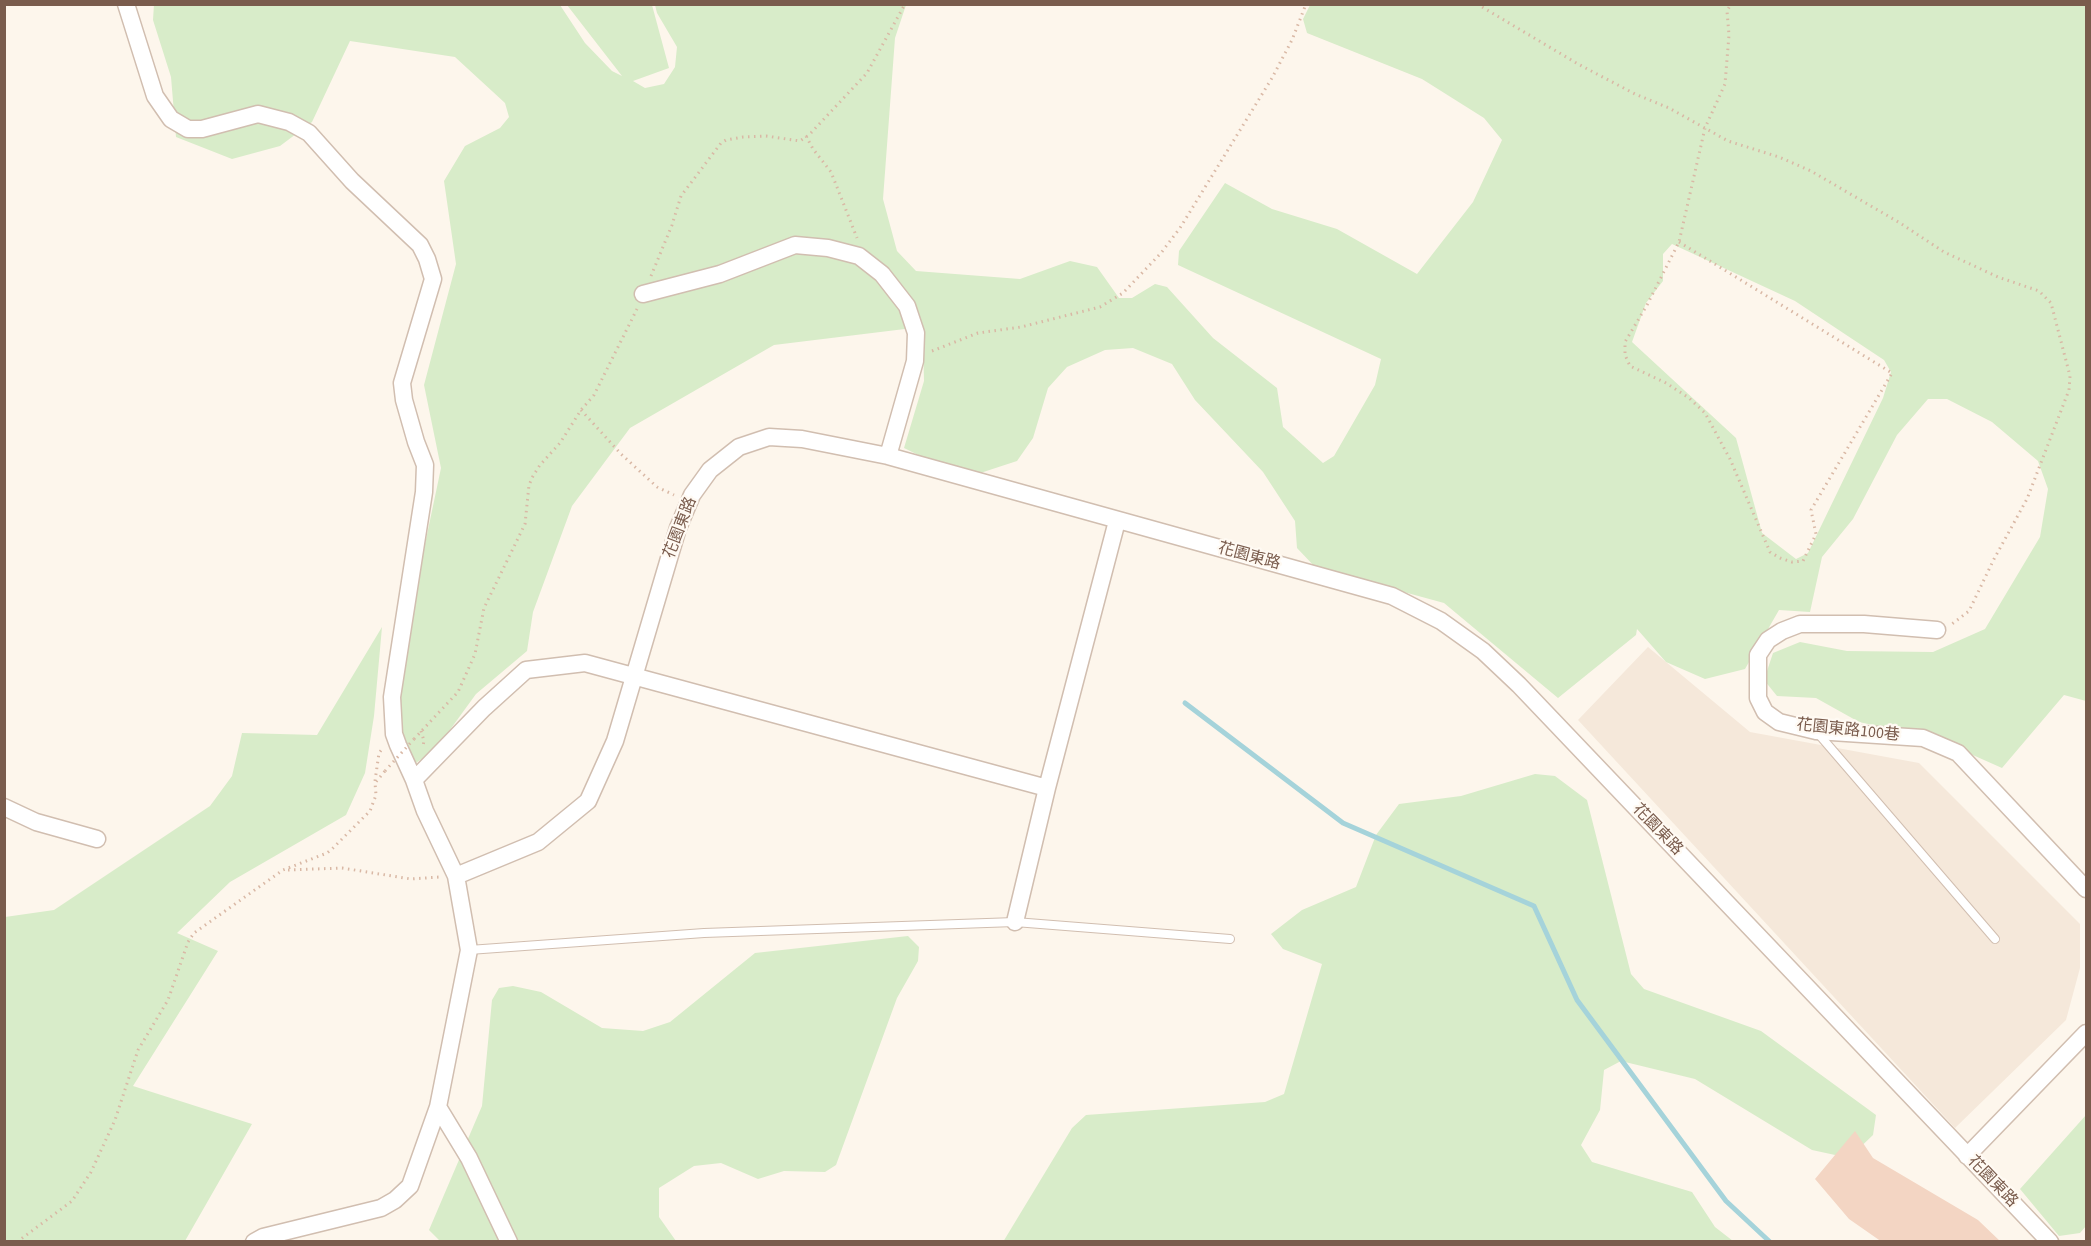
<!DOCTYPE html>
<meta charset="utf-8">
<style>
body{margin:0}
#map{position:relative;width:2091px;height:1246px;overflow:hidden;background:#fdf6ec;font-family:"Source Sans 3",sans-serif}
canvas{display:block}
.frame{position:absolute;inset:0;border:6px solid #7a5c4d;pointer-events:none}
</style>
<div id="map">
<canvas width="2091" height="1246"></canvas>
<div class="frame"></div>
</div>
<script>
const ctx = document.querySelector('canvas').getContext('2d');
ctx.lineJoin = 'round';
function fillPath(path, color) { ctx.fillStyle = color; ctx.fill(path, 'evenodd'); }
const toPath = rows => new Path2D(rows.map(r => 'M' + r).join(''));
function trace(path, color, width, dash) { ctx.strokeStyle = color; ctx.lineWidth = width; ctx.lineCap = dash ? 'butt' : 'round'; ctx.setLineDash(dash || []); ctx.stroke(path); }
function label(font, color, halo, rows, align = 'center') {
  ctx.font = font + ' "Source Sans 3","Noto Sans TC",sans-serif'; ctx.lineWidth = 4.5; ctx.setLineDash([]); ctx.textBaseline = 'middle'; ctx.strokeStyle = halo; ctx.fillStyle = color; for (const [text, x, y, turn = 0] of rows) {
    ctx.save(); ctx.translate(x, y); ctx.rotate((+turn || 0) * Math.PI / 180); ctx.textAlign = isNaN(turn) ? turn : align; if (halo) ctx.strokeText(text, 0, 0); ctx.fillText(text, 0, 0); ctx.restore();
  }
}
const residential = toPath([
 [1648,647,1750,732,1919,763,2080,924,2080,968,2066,1020,1955,1128,1578,720]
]);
const green = toPath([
 [154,4,560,5,585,43,612,71,622,76,567,5,652,5,669,68,633,81,645,88,664,84,675,67,677,47,657,13,655,5,906,5,895,38,883,199,897,251,916,271,1020,279,1070,261,1097,267,1119,298,1132,298,1155,284,1167,287,1213,338,1277,388,1283,427,1323,463,1334,456,1375,385,1381,359,1178,265,1179,251,1225,183,1272,209,1337,229,1417,274,1473,202,1502,140,1484,118,1422,79,1307,33,1303,19,1310,5,2086,5,2086,701,2064,695,2002,768,1939,740,1859,722,1816,698,1777,696,1764,680,1773,653,1800,642,1847,651,1933,652,1985,629,2040,537,2048,489,2038,461,1992,422,1947,399,1928,399,1897,435,1853,519,1822,557,1810,612,1779,610,1745,669,1705,679,1666,662,1637,629,1636,635,1558,698,1444,603,1316,568,1297,548,1295,521,1263,472,1195,400,1172,364,1133,348,1105,350,1067,367,1048,388,1033,438,1017,461,965,478,904,448,924,381,923,339,913,328,774,345,630,428,572,506,533,612,527,651,476,694,436,749,413,765,401,758,401,658,441,468,424,385,456,264,444,181,465,146,500,128,509,117,505,103,455,57,350,41,312,122,280,146,232,159,176,137,171,77,153,20],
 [1672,244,1795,301,1884,360,1891,372,1883,398,1808,553,1796,559,1762,533,1736,438,1632,342,1646,303,1663,281,1663,254],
 [382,627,374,716,365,773,346,815,230,882,177,933,218,951,133,1086,252,1124,185,1241,5,1241,5,917,54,910,210,806,232,776,242,733,317,735],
 [1535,774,1555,776,1587,800,1631,974,1644,989,1761,1031,1876,1115,1873,1135,1849,1158,1812,1150,1695,1079,1621,1061,1604,1070,1600,1110,1581,1145,1592,1162,1692,1192,1715,1227,1733,1241,1003,1242,1072,1128,1086,1115,1265,1102,1284,1094,1322,964,1283,949,1271,934,1302,910,1356,887,1376,835,1399,804,1461,796],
 [908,936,919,947,918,961,897,998,836,1165,825,1172,784,1171,758,1179,721,1163,694,1166,659,1188,659,1217,676,1241,441,1242,429,1230,482,1106,492,1000,499,988,513,986,541,992,602,1028,643,1031,670,1022,755,953],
 [2086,1115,2086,1226,2080,1233,2059,1236,2020,1189]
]);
const stream = toPath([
 [1185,703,1343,823,1534,906,1577,1000,1726,1201,1770,1242]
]);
const building = toPath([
 [1855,1131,1873,1158,1978,1220,2001,1242,1882,1242,1849,1219,1815,1179]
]);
const path = toPath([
 [1477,4,1578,64,1635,94,1669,108,1728,141,1779,157,1811,171,1900,223,1944,252,1998,277,2039,291,2051,303,2070,376,2069,390,2027,499,1994,559,1969,611,1952,624],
 [806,136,813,149,831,172,857,238],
 [1679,242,1892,373,1811,510,1816,534,1803,561,1792,562,1780,558,1770,552,1730,459,1705,413,1689,398,1666,383,1630,366,1625,355,1625,342,1647,305,1679,242,1705,128,1725,84,1729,35,1727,11,1731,4],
 [651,276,672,225,681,196,721,143,726,140,743,137,766,136,800,141,809,135,867,73,905,4],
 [932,351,978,333,1021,327,1100,307,1123,293,1161,253,1180,228,1272,78,1292,40,1306,4],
 [581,410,621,454,657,487,674,495],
 [421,731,424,741,423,746],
 [414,739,458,692,475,654,484,608,525,524,529,485,533,476,540,465,560,443,581,410,594,395,637,309],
 [375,781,379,753,383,748],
 [288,870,342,868,411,879,439,877],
 [17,1242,72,1201,91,1172,115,1120,138,1050,168,1000,188,942,194,933,283,870,327,853,333,848,370,811,376,795,375,783,385,771]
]);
const lane = toPath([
 [1816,731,1995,939],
 [469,950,704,933,1015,922,1230,939]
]);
const street = toPath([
 [126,4,155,96,171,119,188,129,202,129,258,114,289,122,309,133,352,181,420,245,427,259,433,279,402,383,404,400,416,442,425,465,424,492,392,697,394,734,398,745,414,780,425,811,456,876,469,950,438,1107,410,1186,395,1200,381,1208,263,1237,254,1242],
 [643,294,720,274,795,245,828,248,859,256,882,274,907,306,916,333,915,361,888,456],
 [1937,630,1864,624,1800,624,1782,631,1768,640,1758,655,1758,698,1765,712,1779,722,1816,731,1923,738,1958,753,2086,889],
 [414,780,484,708,526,670,585,663,1047,788],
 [4,807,36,822,97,839],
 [456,876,538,842,588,801,615,741,678,528,692,495,710,470,739,447,769,437,802,439,888,456,1392,596,1441,621,1483,651,1519,685,2050,1242],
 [1015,922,1047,788,1117,521],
 [438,1107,469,1158,509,1242],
 [1967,1156,2086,1033]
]);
const pathBridge = toPath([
 [385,771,414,739]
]);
const streetNames = [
 ["花園東路",681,528,-69],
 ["花園東路",1249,557,15],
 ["花園東路100巷",1848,731,6],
 ["花園東路",1657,830,46],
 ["花園東路",1992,1182,46]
];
fillPath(residential, '#f5e8da');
fillPath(green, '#d8ecc9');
trace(stream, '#a5d3da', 5);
fillPath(building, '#f3d5c3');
trace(lane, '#d1beb0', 10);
trace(street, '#d1beb0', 19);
trace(path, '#d9b8a5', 3, [1.5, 4.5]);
trace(lane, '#fff', 8);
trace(street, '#fff', 16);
trace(pathBridge, '#d9b8a5', 3, [1.5, 4.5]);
label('16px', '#7a5c4d', '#fffaf3', streetNames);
</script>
